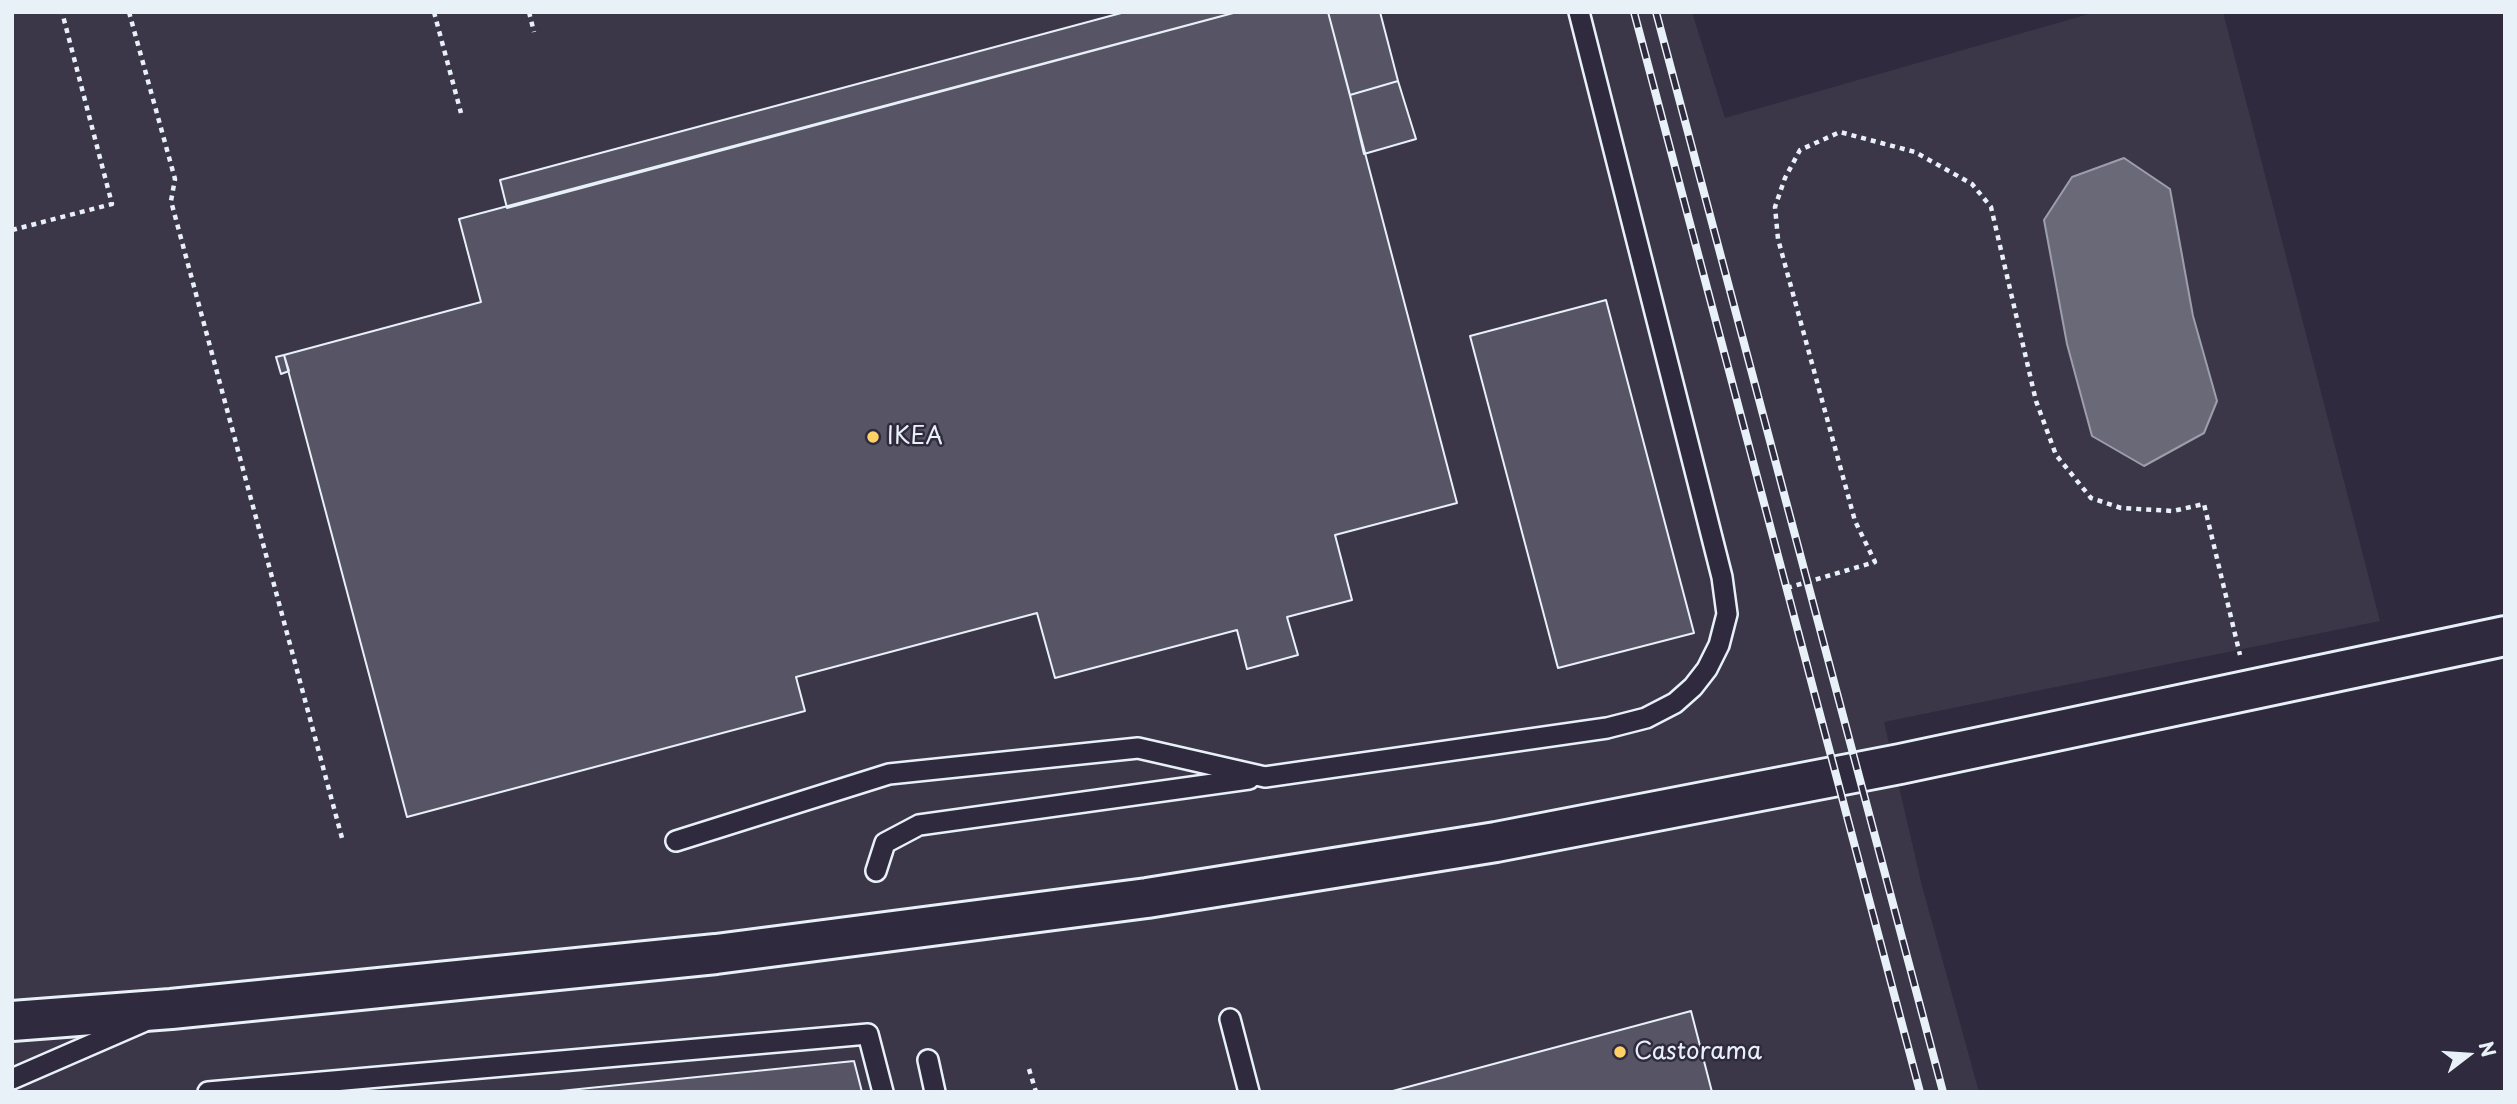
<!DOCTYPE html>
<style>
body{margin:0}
#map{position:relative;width:2517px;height:1104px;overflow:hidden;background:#2f2a3d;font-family:"Playpen Sans",sans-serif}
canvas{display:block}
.frame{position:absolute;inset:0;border:14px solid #e8f1f8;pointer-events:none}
.north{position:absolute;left:2433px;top:1020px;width:70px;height:70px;-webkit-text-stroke:5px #2f2a3d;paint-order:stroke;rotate:73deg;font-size:19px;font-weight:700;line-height:28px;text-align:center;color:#e8f1f8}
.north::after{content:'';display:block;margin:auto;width:24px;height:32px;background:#e8f1f8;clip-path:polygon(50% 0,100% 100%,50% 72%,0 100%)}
</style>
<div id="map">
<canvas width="2517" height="1104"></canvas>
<div class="frame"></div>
<div class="north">N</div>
</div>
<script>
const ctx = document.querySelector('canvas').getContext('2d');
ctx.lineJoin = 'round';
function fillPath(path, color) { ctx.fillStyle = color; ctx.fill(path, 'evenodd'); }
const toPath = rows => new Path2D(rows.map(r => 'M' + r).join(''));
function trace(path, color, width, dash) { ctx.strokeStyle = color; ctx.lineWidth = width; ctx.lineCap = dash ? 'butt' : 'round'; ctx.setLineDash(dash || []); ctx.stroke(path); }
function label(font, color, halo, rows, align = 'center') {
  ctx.font = font + ' "Playpen Sans",sans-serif'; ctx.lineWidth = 5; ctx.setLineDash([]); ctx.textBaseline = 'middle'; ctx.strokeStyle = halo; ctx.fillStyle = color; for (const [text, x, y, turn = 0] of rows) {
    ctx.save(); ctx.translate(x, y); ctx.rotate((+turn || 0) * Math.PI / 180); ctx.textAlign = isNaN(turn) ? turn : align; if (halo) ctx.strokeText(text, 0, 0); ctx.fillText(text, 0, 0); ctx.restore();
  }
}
const built = toPath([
 [12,12,1692,12,1725,118,2096,12,2223,12,2380,621,1884,722,1922,886,1979,1092,12,1092]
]);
const water = toPath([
 [2124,158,2170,189,2193,316,2217,401,2204,433,2144,466,2092,436,2067,344,2044,220,2072,177,2124,158]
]);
const building = toPath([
 [1125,12,1237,12,507,208,500,180,1125,12],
 [1237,12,1328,12,1457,503,1335,535,1352,600,1287,617,1298,655,1247,669,1237,630,1055,678,1037,613,796,677,805,711,407,817,284,355,481,302,459,219,1237,12],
 [1328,12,1380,12,1398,81,1350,95,1328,12],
 [1398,81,1416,139,1364,154,1350,95,1398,81],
 [1606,300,1694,633,1558,668,1470,336,1606,300],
 [284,355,289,371,281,374,276,357,284,355],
 [1691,1011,1712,1092,1389,1092,1691,1011],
 [854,1061,862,1092,550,1092,854,1061]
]);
const path = toPath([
 [129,12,175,179,171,201,342,838],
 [434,12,461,113],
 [529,12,534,32],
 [12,230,112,204,62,12],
 [1787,588,1875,562,1855,521,1778,239,1775,207,1785,178,1800,150,1840,132,1915,152,1972,184,1991,207,2036,401,2056,455,2091,498,2121,508,2173,511,2204,504,2240,655],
 [1029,1069,1036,1092]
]);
const lane = toPath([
 [676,841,889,774,1138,748,1265,777,1607,728,1646,718,1675,703,1693,687,1707,669,1719,645,1727,614,1722,577,1579,12],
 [876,871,885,843,919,825,1249,779],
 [1230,1019,1249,1092],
 [928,1060,935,1092],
 [12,1079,143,1022],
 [208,1092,868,1034,883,1092]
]);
const primary = toPath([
 [12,1021,171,1009,716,954,1147,898,1496,842,1900,764,2505,636]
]);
const rail = toPath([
 [1634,12,1920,1092],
 [1656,12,1943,1092]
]);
const markers = [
 [873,437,7,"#ffd166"],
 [1620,1052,7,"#ffd166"]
];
const poiNames = [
 ["IKEA",887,437],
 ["Castorama",1634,1052]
];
fillPath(built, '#3b3749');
fillPath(water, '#696978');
trace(water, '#9c9fab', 2);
fillPath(building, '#575565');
trace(building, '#e8f1f8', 2);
trace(lane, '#e8f1f8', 24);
trace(primary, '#e8f1f8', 44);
trace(path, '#e8f1f8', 4.5, [5, 5]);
trace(lane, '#2f2a3d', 19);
trace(primary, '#2f2a3d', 38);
trace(rail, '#e8f1f8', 8);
trace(rail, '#2f2a3d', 5, [16]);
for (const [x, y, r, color] of markers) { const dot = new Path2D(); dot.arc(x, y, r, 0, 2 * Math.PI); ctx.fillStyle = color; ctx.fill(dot); trace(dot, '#2f2a3d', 2.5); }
label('24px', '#e8f1f8', '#2f2a3d', poiNames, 'left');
</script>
